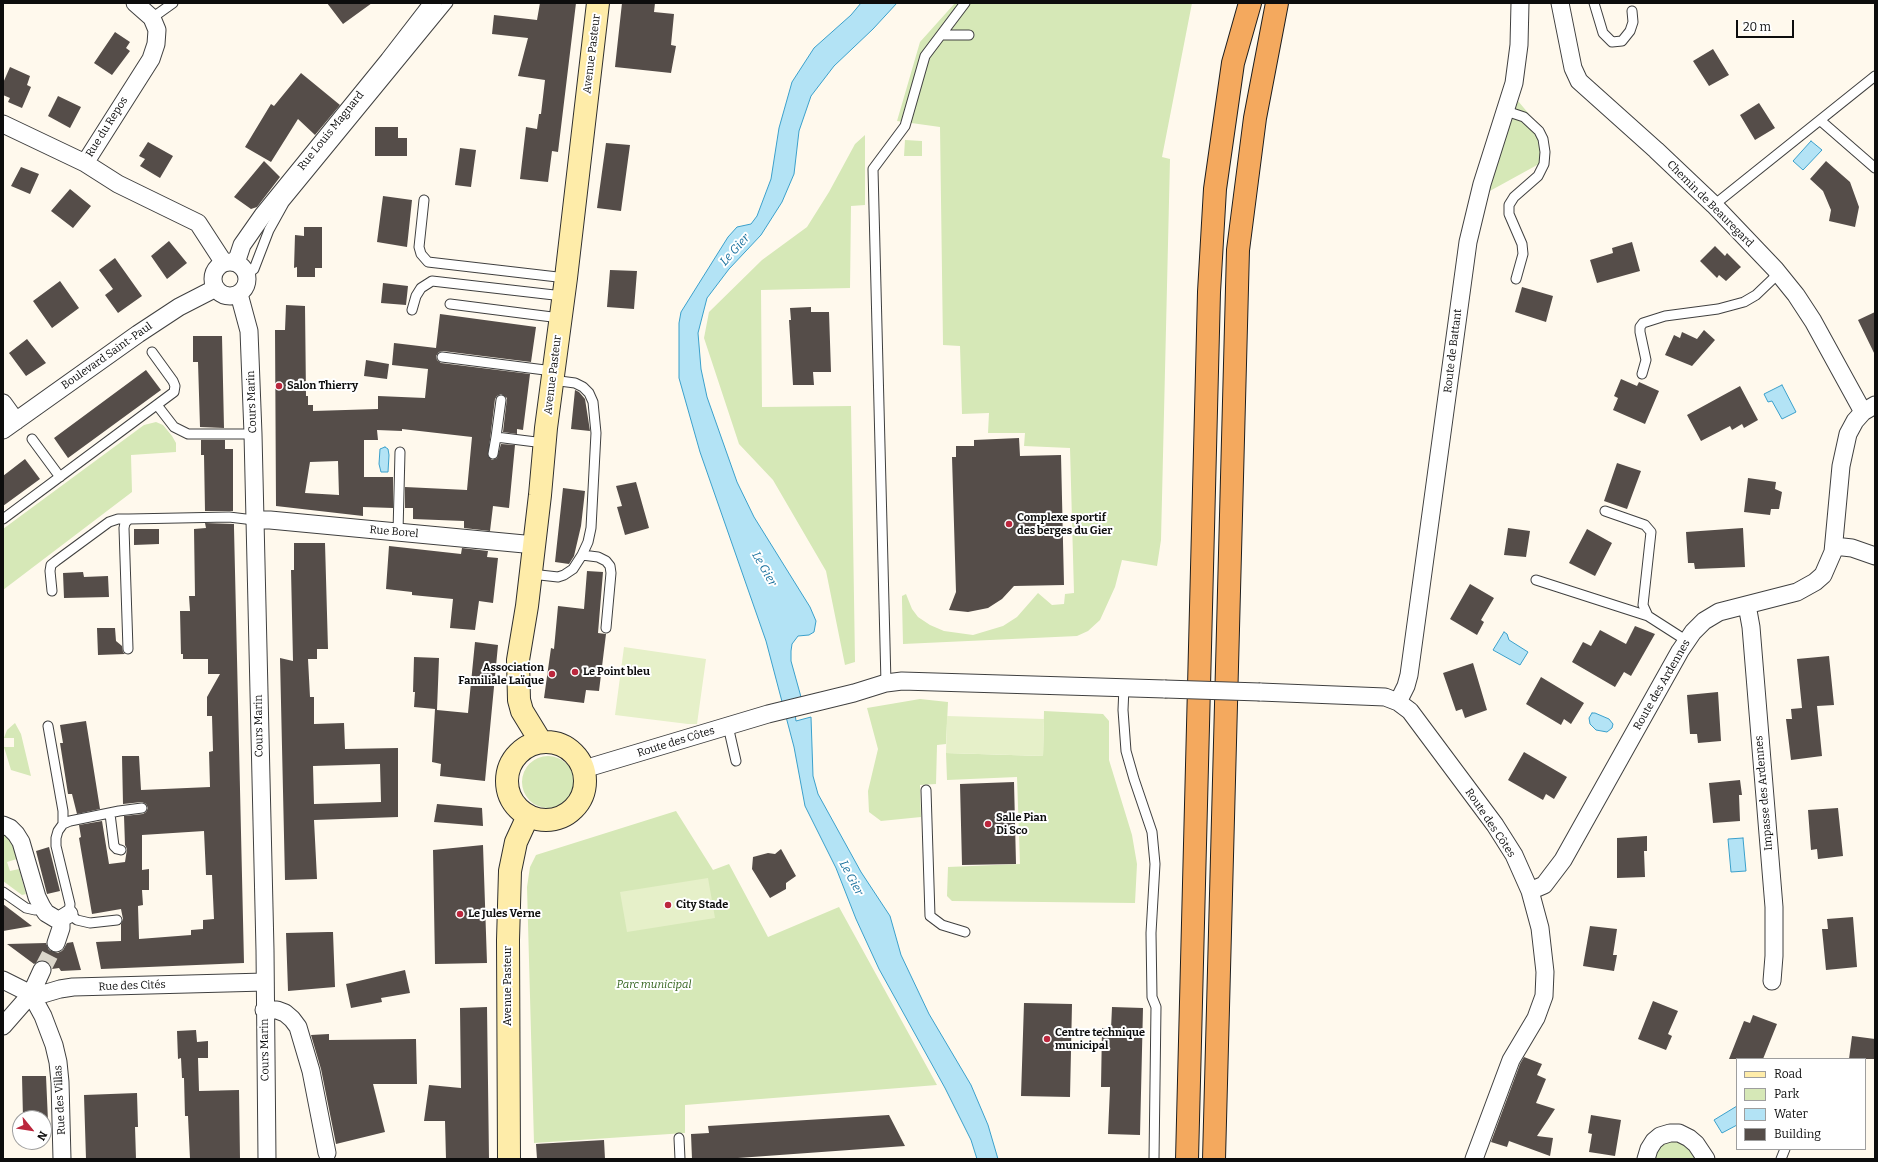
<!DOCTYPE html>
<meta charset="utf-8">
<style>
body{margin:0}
#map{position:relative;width:1878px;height:1162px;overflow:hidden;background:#fff9ed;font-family:Bitter,serif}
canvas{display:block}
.frame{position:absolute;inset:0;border:4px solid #0d0d0d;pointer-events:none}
.legend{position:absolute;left:1736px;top:1058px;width:130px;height:92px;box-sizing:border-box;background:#fff;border:1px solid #9e9e9e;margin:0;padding:5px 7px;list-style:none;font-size:12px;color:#0d0d0d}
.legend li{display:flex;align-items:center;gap:8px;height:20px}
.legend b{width:20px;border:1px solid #9e9e9e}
.north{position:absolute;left:12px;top:1110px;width:40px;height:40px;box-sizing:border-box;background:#fff;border:1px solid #9e9e9e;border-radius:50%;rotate:120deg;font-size:11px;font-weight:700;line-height:16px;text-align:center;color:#0d0d0d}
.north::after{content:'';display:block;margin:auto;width:14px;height:18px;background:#bb273d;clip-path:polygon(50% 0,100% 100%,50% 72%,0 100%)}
.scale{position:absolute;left:1736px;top:20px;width:58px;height:18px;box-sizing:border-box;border:2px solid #0d0d0d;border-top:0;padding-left:5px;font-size:12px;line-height:14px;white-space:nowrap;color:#0d0d0d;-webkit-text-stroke:3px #fff;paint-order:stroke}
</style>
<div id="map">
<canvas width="1878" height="1162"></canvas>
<div class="frame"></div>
<ul class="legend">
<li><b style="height:5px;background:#feeca9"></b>Road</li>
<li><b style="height:11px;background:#d6e8b7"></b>Park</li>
<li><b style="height:11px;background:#b3e3f5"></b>Water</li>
<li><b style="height:11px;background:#554d49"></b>Building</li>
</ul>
<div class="north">N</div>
<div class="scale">20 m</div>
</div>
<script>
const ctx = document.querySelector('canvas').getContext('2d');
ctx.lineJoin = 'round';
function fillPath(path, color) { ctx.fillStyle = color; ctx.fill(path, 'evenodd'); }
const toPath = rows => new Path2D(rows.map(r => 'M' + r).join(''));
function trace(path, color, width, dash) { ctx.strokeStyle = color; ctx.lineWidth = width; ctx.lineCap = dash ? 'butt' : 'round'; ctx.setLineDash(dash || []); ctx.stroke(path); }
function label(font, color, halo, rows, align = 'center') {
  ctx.font = font + ' Bitter,serif'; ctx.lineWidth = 4; ctx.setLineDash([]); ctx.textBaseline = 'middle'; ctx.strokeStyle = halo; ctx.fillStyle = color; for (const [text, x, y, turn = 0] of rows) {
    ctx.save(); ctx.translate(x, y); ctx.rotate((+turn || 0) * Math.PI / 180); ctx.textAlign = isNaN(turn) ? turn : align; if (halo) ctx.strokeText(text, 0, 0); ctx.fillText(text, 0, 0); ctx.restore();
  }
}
const green = toPath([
 [955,3,1192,3,1162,157,1170,159,1161,540,1157,566,1122,560,1115,587,1100,620,1088,631,1077,636,903,644,902,601,902,596,906,594,912,609,918,617,930,625,944,631,973,635,1003,626,1017,617,1038,593,1052,605,1064,604,1065,594,1074,593,1070,448,1024,446,1025,433,988,433,989,413,962,414,960,346,943,345,940,127,897,121,920,42],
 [1518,101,1545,133,1548,159,1488,192],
 [865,135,865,205,851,206,850,288,761,290,762,407,851,406,855,662,845,665,826,571,773,480,739,444,704,338,709,312,762,260,807,227,829,192,855,144],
 [905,140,922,141,922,156,904,156],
 [156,422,163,425,172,436,176,443,176,452,131,455,132,492,3,590,3,529,144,425],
 [920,699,948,702,946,744,937,745,936,784,920,785,921,817,881,821,869,812,868,791,878,749,867,708],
 [1044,711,1103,714,1109,721,1109,760,1132,835,1137,864,1135,903,952,901,947,896,948,867,1020,864,1017,777,947,780,946,753,1043,756],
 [15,723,21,734,31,776,11,770,4,747,14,747,14,738,4,738,7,730],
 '522 782a26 26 0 1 1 52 0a26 26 0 1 1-52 0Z',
 [676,811,713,870,729,864,768,937,839,907,937,1085,685,1105,685,1133,534,1143,527,887,530,867,536,855],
 [3,836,9,836,12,840,17,859,7,862,10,871,19,869,26,894,22,895,3,881],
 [1678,1138,1700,1159,1651,1159,1662,1142]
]);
const pitch = toPath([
 [624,647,706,659,697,724,688,724,615,715],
 [947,716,1044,719,1043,756,946,753],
 [708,878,715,918,627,932,620,892]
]);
const water = toPath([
 [861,3,897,3,873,29,834,66,811,96,799,131,794,174,782,202,761,235,729,269,707,298,698,333,701,369,707,397,737,482,754,517,810,607,816,621,814,632,809,635,798,636,792,644,791,651,791,661,801,697,793,699,796,721,811,717,813,776,818,794,861,872,890,916,901,955,929,1014,971,1085,988,1125,998,1159,977,1159,971,1140,945,1088,879,969,856,919,836,868,805,806,794,747,766,641,700,452,679,378,679,323,681,312,728,237,737,227,751,224,757,216,771,179,779,128,792,82,814,48,851,15,861,3],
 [1811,141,1822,150,1803,170,1793,161,1811,141],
 [1782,385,1796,412,1782,419,1772,401,1768,402,1764,394,1782,385],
 [385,447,388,449,389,455,388,472,381,472,379,464,380,449,385,447],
 [1504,632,1507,634,1509,640,1528,652,1520,665,1493,650,1504,632],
 [1592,713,1595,713,1609,719,1613,724,1612,728,1607,732,1596,730,1590,724,1589,718,1592,713],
 [1743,838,1746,871,1731,872,1728,839,1743,838],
 [1737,1106,1737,1125,1722,1133,1714,1120,1737,1106]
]);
const building = toPath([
 [327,3,372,3,343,24],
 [540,3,576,3,558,152,552,151,548,182,520,179,526,127,537,129,539,114,541,114,545,80,518,76,528,38,492,34,494,15,537,20],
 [622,3,655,3,654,12,674,14,671,45,676,46,671,73,615,67],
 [115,32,130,42,126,48,130,51,112,75,94,63],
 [1713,49,1729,75,1709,86,1693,61],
 [10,67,30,76,27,85,31,87,22,108,8,102,10,98,3,95,3,83],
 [301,73,340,105,315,135,298,119,271,162,245,147,271,104,274,106],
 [58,96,81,107,70,128,48,116],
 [1759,103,1775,128,1755,140,1740,115],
 [375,127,398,127,398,138,407,138,407,156,375,156],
 [148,142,173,156,160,178,140,166,145,159,139,156],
 [606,143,630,145,621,211,597,208],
 [460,148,476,150,471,187,455,185],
 [264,161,280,177,257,207,251,209,234,197],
 [1826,161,1850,182,1859,207,1855,227,1829,221,1831,210,1823,191,1810,179],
 [21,167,39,174,30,194,11,186],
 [70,189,91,206,73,228,51,211],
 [383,196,412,200,407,247,377,242],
 [304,227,322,227,322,268,315,268,315,277,297,277,297,267,294,268,295,235,304,236],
 [169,241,187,263,167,279,151,256],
 [1632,242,1640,271,1597,283,1590,260,1613,253,1612,248],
 [1715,246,1725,256,1727,253,1741,267,1726,281,1719,275,1717,278,1700,261],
 [115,258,142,296,118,313,105,295,113,289,99,270],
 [610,270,637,271,634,309,607,307],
 [60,281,79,308,52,328,33,301],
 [383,283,408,286,406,305,381,303],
 [1522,287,1553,296,1546,322,1515,312],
 [286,305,305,306,306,396,308,396,308,405,313,405,313,411,378,409,378,396,425,398,428,369,392,365,394,343,436,348,440,314,536,327,531,362,443,351,439,352,436,356,437,360,441,363,530,374,523,430,517,429,517,434,503,432,507,398,501,394,497,396,495,399,488,456,492,460,497,458,501,444,515,445,509,508,493,506,490,531,464,528,464,521,413,519,413,508,405,508,405,487,467,490,472,437,402,429,402,431,377,430,378,440,364,440,364,477,393,477,393,508,363,507,363,516,276,506,275,330,285,330],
 [338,461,339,495,305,493,310,462],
 [811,307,811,312,829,312,831,372,813,372,814,385,793,385,789,320,791,320,790,308],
 [1875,312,1875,355,1858,320],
 [1704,330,1715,340,1692,366,1665,355,1674,335,1680,338,1682,332,1697,339],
 [193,336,222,336,224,428,200,427,198,362,193,362],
 [27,339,46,363,26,376,9,353],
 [366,360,389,364,387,379,364,376],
 [146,370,161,390,68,458,54,438],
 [1621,379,1637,386,1639,382,1659,391,1645,424,1613,410,1618,398,1614,396],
 [1740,386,1758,420,1744,428,1742,424,1732,430,1730,426,1701,441,1687,415],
 [575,390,579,392,585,399,590,431,571,429],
 [1019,438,1020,456,1061,455,1064,585,1014,586,1002,599,988,608,968,612,949,610,956,592,952,457,956,457,956,446,974,446,974,440],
 [201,440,225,440,225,449,233,449,233,511,205,511,204,455,201,455],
 [25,459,40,479,3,506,3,476],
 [1617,463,1641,471,1627,509,1604,501],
 [1748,478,1776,482,1775,489,1782,492,1779,509,1771,509,1770,515,1744,512],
 [636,482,649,528,625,535,617,507,622,506,616,486],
 [563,488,585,491,581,526,574,556,569,564,555,562],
 [205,523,234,524,234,528,244,963,101,969,96,942,121,941,121,924,123,919,121,909,92,914,79,838,81,837,79,825,102,821,109,864,125,862,127,849,125,845,124,816,143,814,146,812,148,808,146,804,142,802,123,804,122,756,139,756,141,790,210,787,209,752,213,751,212,716,207,716,207,697,220,674,208,674,208,659,183,659,183,654,181,654,180,611,190,611,189,596,195,596,194,529,206,528],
 [204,831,206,875,212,875,214,919,203,920,203,929,191,930,191,935,139,939,138,906,143,905,142,890,149,890,149,869,142,870,142,835],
 [1508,528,1530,531,1526,557,1504,555],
 [1743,528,1745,567,1695,569,1694,563,1688,563,1686,532],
 [134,529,159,529,159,544,134,545],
 [1587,529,1612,543,1595,576,1569,563],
 [294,543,325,543,328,649,317,649,317,659,308,659,310,697,314,697,314,724,344,723,345,749,398,748,398,817,314,820,317,879,285,880,280,658,293,661,291,570,294,570],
 [380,764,381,802,314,804,313,766],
 [389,546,461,554,462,548,488,551,487,557,498,558,493,603,479,601,475,630,450,628,453,599,412,595,412,592,386,589],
 [587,571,603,572,598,633,606,634,599,691,586,690,584,703,544,698,551,648,554,649,558,606,584,609],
 [83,572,84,577,108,576,109,597,64,598,63,573],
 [1470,584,1494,598,1481,620,1484,622,1477,635,1450,619],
 [1635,626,1655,634,1631,676,1624,672,1615,687,1572,662,1583,642,1591,646,1600,630,1626,644],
 [97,628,115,628,116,641,122,646,123,652,125,654,98,655],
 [475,642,498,645,485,781,440,776,441,764,432,762,435,709,414,707,415,692,413,692,414,657,439,658,437,710,468,713],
 [1829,656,1834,705,1817,706,1822,756,1791,760,1786,719,1792,719,1791,709,1802,708,1797,659],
 [1473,663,1487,710,1465,718,1462,709,1456,711,1443,673],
 [1541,677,1584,703,1571,724,1564,719,1561,725,1526,704],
 [1718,692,1721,741,1698,743,1697,734,1690,734,1687,695],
 [86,721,100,809,77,814,72,794,68,794,60,743,63,743,60,725],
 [1524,752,1567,777,1554,799,1546,794,1543,800,1508,780],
 [1740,780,1742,795,1739,795,1740,821,1713,823,1709,783],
 [1014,782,1016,864,962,865,960,784],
 [437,804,482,808,483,826,434,822],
 [1838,808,1843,856,1818,859,1817,849,1811,850,1808,810],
 [1647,836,1647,851,1644,851,1645,877,1617,878,1617,838],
 [483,845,487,963,435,964,433,850],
 [49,847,60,891,47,894,36,851],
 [781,849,796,876,786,883,786,889,770,898,752,869,753,857,768,853,775,854],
 [3,904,32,926,3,931],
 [1853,917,1857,967,1826,970,1822,929,1828,929,1827,919],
 [1590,926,1617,929,1613,955,1617,955,1614,971,1583,966],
 [328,932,333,932,335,987,288,991,286,933],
 [73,942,81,970,61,971,59,968,52,969,50,964,41,960,34,964,7,944,46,943,49,950,58,953,63,950,67,943],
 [405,970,410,993,381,998,382,1002,351,1008,346,984],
 [1653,1001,1678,1011,1668,1034,1672,1036,1666,1050,1638,1039],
 [1024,1003,1072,1004,1070,1097,1021,1096],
 [487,1007,489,1159,446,1159,445,1121,424,1121,429,1085,461,1088,460,1008],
 [1112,1007,1143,1008,1140,1135,1108,1134,1110,1087,1101,1087,1102,1028,1111,1029],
 [1753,1015,1777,1024,1763,1059,1729,1059,1744,1021,1750,1023],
 [196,1030,197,1042,208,1041,208,1058,198,1058,199,1091,239,1090,240,1159,190,1159,188,1116,185,1116,184,1078,182,1078,181,1058,178,1059,177,1031],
 [329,1034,329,1040,416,1039,417,1084,373,1084,385,1132,336,1144,321,1069,311,1035],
 [1852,1036,1875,1039,1875,1059,1849,1059],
 [1524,1057,1542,1064,1537,1075,1546,1079,1536,1103,1555,1109,1537,1136,1553,1138,1550,1156,1509,1141,1507,1147,1491,1142,1520,1064],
 [22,1076,46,1076,48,1121,44,1121,44,1118,23,1118],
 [137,1093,138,1127,135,1127,136,1159,86,1159,84,1095],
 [889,1115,905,1146,724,1159,692,1159,691,1134,709,1133,708,1126],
 [1591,1115,1621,1120,1615,1156,1589,1152,1592,1134,1588,1133],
 [604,1140,605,1159,537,1159,536,1144]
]);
const minorTunnel = toPath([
 [42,970,56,943]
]);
const service = toPath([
 [1594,3,1603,33,1612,42,1622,41,1630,31,1633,22,1632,11],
 [152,18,173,3],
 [941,35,969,35],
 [1506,111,1524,117,1539,131,1543,139,1545,152,1544,164,1538,176,1514,197,1509,205,1509,214,1522,244,1523,254,1516,279],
 [1821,121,1875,168],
 [424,200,419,247,421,254,428,262,566,278],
 [1714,205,1875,76],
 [247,274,254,269,269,230,284,203,448,3],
 [450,304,560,318],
 [412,310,416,296,421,288,432,281,563,296],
 [442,357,553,371],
 [1642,374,1646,360,1640,332,1640,327,1643,323,1665,316,1718,309,1744,302,1756,295,1779,273],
 [501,400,496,437,544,443],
 [157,405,174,427,188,434,253,434],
 [32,439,60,477],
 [493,454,496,437],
 [1605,511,1645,525,1651,532,1643,605,1648,616],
 [3,519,174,392,175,386,173,381,152,352],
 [398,532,400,452],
 [582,555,598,557,606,561,610,566,611,573,606,628],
 [531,574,558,577,564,575,573,569,582,555,588,542,591,528,596,433,593,402,589,393,583,387,575,383,552,380],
 [1536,580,1648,616,1687,641],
 [52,591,50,571,51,565,56,561,109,522,118,519,129,519],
 [128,649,124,528,125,523,129,519,229,517,254,520],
 [886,683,873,169,905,126,925,56,965,3],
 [1124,687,1123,710,1126,751,1134,779,1152,832,1155,864,1151,933,1152,997,1156,1007,1154,1159],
 [48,726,63,811,63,824],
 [728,726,736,761],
 [926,790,930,916,942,925,965,932],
 [110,814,114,846,117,849,121,850],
 [3,892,26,908,35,910,42,907],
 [117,920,90,923,77,920,69,914,70,904,56,846,56,838,58,831,63,824,70,821,119,811,142,808],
 [679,1138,680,1159],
 [1781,1159,1785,1149]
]);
const minor = toPath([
 [135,3,152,18,157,30,156,44,151,59,85,163,118,184,198,223,224,263],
 [1560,3,1573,68,1579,81,1656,150,1714,205,1775,269,1796,295,1813,321,1863,412],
 [3,124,85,163],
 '213 279a17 17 0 1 1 34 0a17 17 0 1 1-34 0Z',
 [236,263,242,245,263,215,389,60,433,3],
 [239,294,249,331,253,434,265,950,267,1159],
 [3,403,16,421],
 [3,430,138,334,179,307,216,288],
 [254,520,270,520,535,545],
 [1834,546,1852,548,1875,556],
 [1747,605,1751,627,1774,907,1774,956,1772,981],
 [1260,692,1385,697,1398,702,1410,711,1495,825,1514,855,1530,891,1540,928,1545,972,1544,996,1536,1018,1511,1060,1474,1159],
 [1398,702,1406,686,1409,675,1468,242,1482,184,1514,83,1519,45,1520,3],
 [584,769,768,714,854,693,886,683,902,681,1165,689],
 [3,825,10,828,16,834,21,842,37,897,42,907,46,913,56,919,61,919,69,914],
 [1530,891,1544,885,1563,860,1680,651,1693,632,1704,621,1719,612,1797,592,1815,582,1823,575,1833,552,1841,466,1848,434,1855,421,1863,412,1875,405],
 [56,943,61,928,61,919],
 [3,980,31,994,43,994,60,989,73,987,265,982],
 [31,994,43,1016,54,1045,58,1062,60,1082,62,1159],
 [264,1010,277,1010,285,1013,292,1019,298,1027,311,1071,327,1153],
 [3,1026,31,994,42,970],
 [1646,1159,1649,1149,1654,1141,1660,1136,1670,1133,1679,1133,1689,1138,1696,1144,1706,1159]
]);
const secondary = toPath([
 [541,742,522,711,519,700,518,660,527,606,540,495,546,428,566,278,598,3],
 '507 781a39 39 0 1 1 78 0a39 39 0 1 1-78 0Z',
 [509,1159,508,940,510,871,516,842,528,816]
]);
const trunk = toPath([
 [1187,1159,1209,292,1215,189,1233,63,1250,3],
 [1214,1159,1238,250,1255,118,1277,3]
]);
const minorBridge = toPath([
 [1165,689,1260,692]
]);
const markers = [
 [279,386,4,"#bb273d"],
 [1009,524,4,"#bb273d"],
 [575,672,4,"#bb273d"],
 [552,674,4,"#bb273d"],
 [988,824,4,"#bb273d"],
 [668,905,4,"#bb273d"],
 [460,914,4,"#bb273d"],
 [1047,1039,4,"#bb273d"]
];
const streetNames = [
 ["Avenue Pasteur",592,54,-83],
 ["Rue du Repos",107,127,-58],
 ["Rue Louis Magnard",331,131,-51],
 ["Chemin de Beauregard",1710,204,45],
 ["Route de Battant",1453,351,-83],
 ["Boulevard Saint-Paul",107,356,-35],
 ["Avenue Pasteur",553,375,-83],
 ["Cours Marin",252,402,-92],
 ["Rue Borel",394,532,5],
 ["Route des Ardennes",1662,685,-60],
 ["Cours Marin",259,726,-91],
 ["Route des Côtes",676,742,-17],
 ["Impasse des Ardennes",1764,793,-95],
 ["Route des Côtes",1490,823,56],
 ["Rue des Cités",132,986,-2],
 ["Avenue Pasteur",508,986,-90],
 ["Cours Marin",265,1050,-91],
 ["Rue des Villas",60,1100,-93]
];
const poiNames = [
 ["Salon Thierry",287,386],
 ["Complexe sportif",1017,518],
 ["des berges du Gier",1017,531],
 ["Association",544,668,"right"],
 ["Familiale Laïque",544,681,"right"],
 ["Le Point bleu",583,672],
 ["Salle Pian",996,818],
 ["Di Sco",996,831],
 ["City Stade",676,905],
 ["Le Jules Verne",468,914],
 ["Centre technique",1055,1033],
 ["municipal",1055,1046]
];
const parkNames = [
 ["Parc municipal",654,985]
];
const waterNames = [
 ["Le Gier",735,250,-48],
 ["Le Gier",764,569,60],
 ["Le Gier",851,878,62]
];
fillPath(green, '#d6e8b7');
fillPath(pitch, '#e6f0c9');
fillPath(water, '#b3e3f5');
trace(water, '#3ba0cb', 1);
fillPath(building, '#554d49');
trace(minorTunnel, '#dbd6cb', 17, [17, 8]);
trace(service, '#404040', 11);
trace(minor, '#404040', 19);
trace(secondary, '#2f2f2f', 24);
trace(trunk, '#1e1e1e', 24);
trace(service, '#fff', 9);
trace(minor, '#fff', 17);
trace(secondary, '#feeca9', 22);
trace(trunk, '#f4a95e', 22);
trace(minorBridge, '#404040', 19, []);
trace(minorBridge, '#fff', 17);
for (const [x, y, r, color] of markers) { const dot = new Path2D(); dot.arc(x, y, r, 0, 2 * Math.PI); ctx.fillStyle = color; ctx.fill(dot); trace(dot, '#fff', 1.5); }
label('11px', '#0d0d0d', '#fff', streetNames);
label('bold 11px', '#0d0d0d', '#fff', poiNames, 'left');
label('italic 11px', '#34641e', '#fff', parkNames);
label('italic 12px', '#18709d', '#fff', waterNames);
</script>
